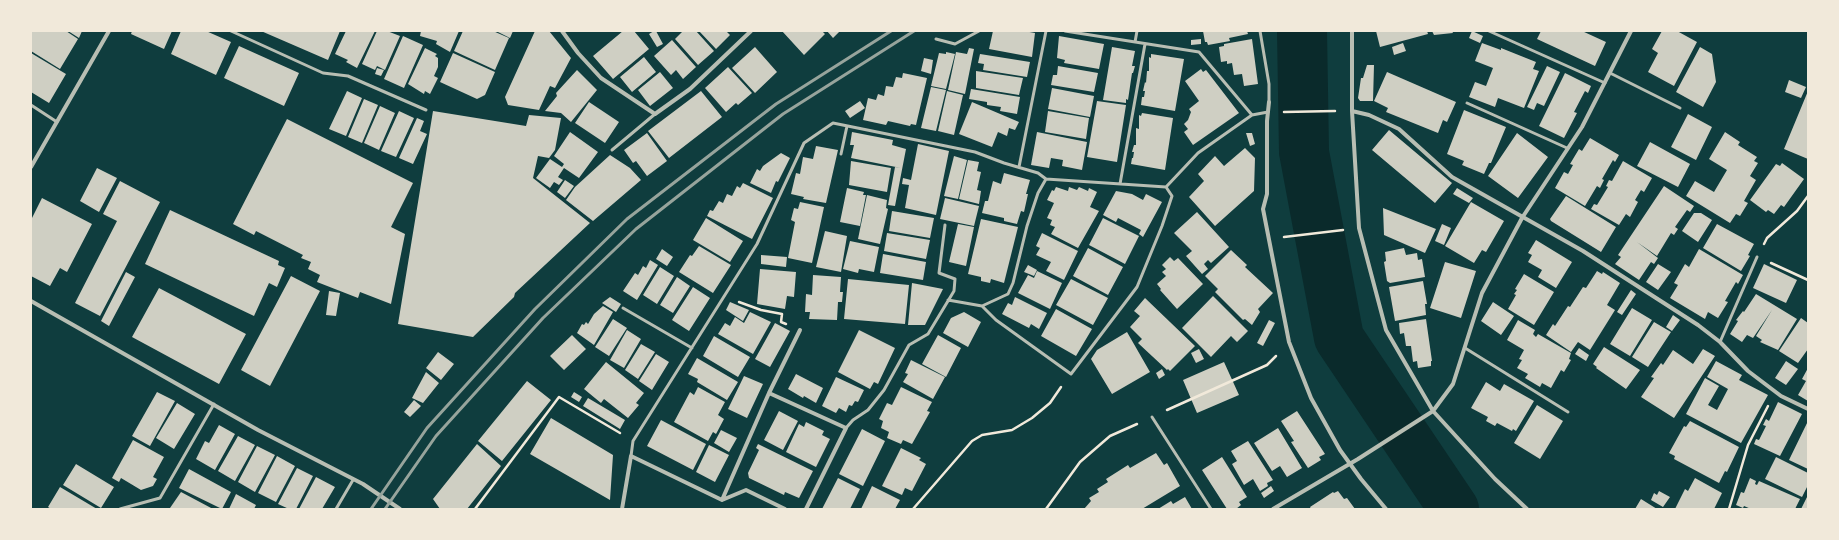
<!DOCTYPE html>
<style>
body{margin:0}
#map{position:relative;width:1839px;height:540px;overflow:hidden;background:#0f3d3e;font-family:"Nunito Sans",sans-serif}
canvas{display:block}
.frame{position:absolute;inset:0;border:32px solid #f1e9da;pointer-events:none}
</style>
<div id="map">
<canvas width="1839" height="540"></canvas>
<div class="frame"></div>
</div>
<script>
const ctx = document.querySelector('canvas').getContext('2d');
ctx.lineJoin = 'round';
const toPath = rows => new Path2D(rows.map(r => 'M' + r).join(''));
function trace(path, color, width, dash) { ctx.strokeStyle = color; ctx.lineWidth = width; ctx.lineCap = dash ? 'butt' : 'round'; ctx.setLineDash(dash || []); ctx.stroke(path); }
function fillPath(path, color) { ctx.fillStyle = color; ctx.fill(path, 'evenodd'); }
const river = toPath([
 [1302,31,1304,152,1339,338,1454,509]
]);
const building = toPath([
 [31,31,66,31,78,39,60,69,31,51],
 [68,31,82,31,79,38],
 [132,31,172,31,164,49,131,34],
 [181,31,206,31,231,42,216,75,171,54],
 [261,31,340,31,328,60],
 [346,31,375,31,357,68,346,62,348,60,335,54],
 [377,31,387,31,400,36,385,70,377,66,375,70,362,64],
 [421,31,459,31,450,52,436,44,437,41,420,36],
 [463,31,493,31,509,38,495,70,454,51],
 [496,31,513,31,510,38],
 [535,31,549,31,571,58,555,88,550,86,539,110,508,105,505,97],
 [623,31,634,31,649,49,613,79,593,56],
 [654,31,656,31,663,44,657,47,649,34],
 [683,31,696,31,714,51,698,65,675,39],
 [699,31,726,31,730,35,716,49],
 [782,31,822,31,825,34,804,55],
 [827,31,840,31,833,38],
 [993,31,1024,31,1035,33,1032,57,989,49],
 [1203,31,1247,31,1248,34,1229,38,1230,41,1208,45,1207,42,1205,42],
 [1376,31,1427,31,1428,34,1380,47],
 [1432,31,1452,31,1453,33,1434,35],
 [1472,31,1483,36,1480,43,1469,38],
 [1541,31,1582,31,1606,42,1595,66,1537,39],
 [1662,31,1677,31,1697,42,1674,86,1648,72,1658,53,1652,49],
 [403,36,423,45,404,88,384,79],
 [1059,36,1104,44,1099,69,1064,63,1065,60,1057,58],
 [1201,39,1201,44,1191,45,1191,40],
 [1252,39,1258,84,1244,86,1242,74,1234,75,1232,63,1227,64,1227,61,1221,62,1219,47,1224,46,1224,44],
 [672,40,696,67,683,79,676,70,671,75,654,56],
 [1403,43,1406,51,1394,55,1392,47],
 [1482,43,1501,50,1501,48,1536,62,1533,69,1539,71,1524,108,1498,98,1495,107,1469,97,1475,82,1486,86,1493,68,1475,61],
 [239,46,299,73,284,106,224,78],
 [755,47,777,72,755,93,732,68],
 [1112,47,1135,51,1132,66,1135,66,1133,73,1132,73,1128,100,1126,99,1126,103,1103,100],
 [1700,47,1712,54,1716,82,1703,107,1676,92],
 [425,48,437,54,435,56,438,58,438,67,434,76,438,78,430,94,425,91,424,94,408,84],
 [969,48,974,49,965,94,948,90,956,52,967,54],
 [946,52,955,54,946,89,931,86,939,53,946,54],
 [31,53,66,74,49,103,31,92],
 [453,53,495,72,485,95,477,99,440,82],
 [980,54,1030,62,1027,77,983,70,984,64,978,63],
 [1151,54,1184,59,1175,111,1141,105,1142,97,1144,97,1145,91,1143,91,1145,82,1146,83,1147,71,1149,71,1149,57,1151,58],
 [644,57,656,72,632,92,620,77],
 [924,58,933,60,931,74,921,71],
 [1367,65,1374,65,1373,101,1360,101,1358,98,1361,78,1363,78],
 [1058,66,1098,73,1094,92,1051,85,1053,75,1057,75],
 [1547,66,1560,72,1544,106,1537,103,1534,110,1527,107],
 [728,67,752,93,738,105,736,103,726,112,705,88],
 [377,68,384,70,381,76,375,74],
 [1201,69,1203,72,1206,70,1239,113,1193,145,1184,132,1188,129,1184,124,1188,120,1191,112,1189,109,1199,101,1185,81],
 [577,70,597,90,571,122,561,113,545,111,557,96,556,93],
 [976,71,1023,78,1019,95,976,88],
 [660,72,673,88,650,106,638,90],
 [1387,72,1456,102,1447,122,1443,120,1438,133,1386,112,1388,108,1374,101],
 [903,73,927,78,916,125,911,124,910,126,888,121,886,125,863,120,868,98,876,100,878,94,884,96,886,86,893,87,896,77,902,78],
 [1565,73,1591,86,1588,93,1585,91,1574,112,1577,113,1564,138,1539,126],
 [1789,80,1806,87,1801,98,1785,92],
 [931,87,946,90,936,131,921,128],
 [1052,88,1094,96,1090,117,1048,109],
 [971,89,1020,97,1017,114,1000,111,1001,107,987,105,987,102,969,99],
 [347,91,362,98,346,136,329,129],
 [701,91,722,117,669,158,648,131],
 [947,91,963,95,954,135,938,131],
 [1808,91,1808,159,1784,149],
 [364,99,378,105,362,143,348,137],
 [860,101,865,108,850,118,845,111],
 [1097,101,1126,105,1117,162,1087,157],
 [589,102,619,122,605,143,575,123],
 [972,102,1019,122,1015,130,1009,128,1007,136,998,132,992,147,959,134],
 [380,106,395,113,379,150,364,143],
 [1464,110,1506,127,1491,163,1489,163,1484,174,1462,165,1464,161,1447,154],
 [399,111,414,118,396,157,381,151],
 [433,111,526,126,529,115,561,118,555,150,549,158,538,156,533,178,590,223,515,293,514,297,473,337,398,324],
 [1048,111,1089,118,1086,139,1045,132],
 [1142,113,1173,118,1165,170,1131,164,1132,158,1133,158,1134,152,1132,152,1134,145,1136,145,1136,128,1139,129,1139,115,1141,116],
 [1688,114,1712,127,1696,160,1671,147],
 [417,118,424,121,420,131,427,134,413,164,399,158],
 [287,119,413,183,391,227,405,234,391,304,360,292,358,298,317,282,320,275,308,269,311,262,301,258,303,255,256,231,254,235,233,224],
 [1389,130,1452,183,1435,203,1372,150],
 [570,132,598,152,579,178,564,168,558,177,563,180,559,185,554,182,550,188,536,178,550,159,562,167,564,164,554,156],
 [852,132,893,140,892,145,906,149,895,206,888,205,895,167,901,168,851,158,854,145,850,145],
 [1037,132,1087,142,1082,170,1062,166,1063,160,1051,158,1049,168,1031,165],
 [1725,132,1740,142,1738,145,1757,157,1754,161,1758,163,1750,176,1756,180,1744,201,1748,203,1740,216,1736,214,1730,223,1686,196,1695,181,1714,192,1727,170,1709,159],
 [647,133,667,161,647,176,636,161,633,163,624,150],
 [1246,133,1252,133,1255,144,1250,146],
 [1517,133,1548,157,1518,198,1488,176],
 [1590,138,1619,155,1615,162,1613,160,1602,179,1604,180,1600,188,1597,186,1585,206,1555,188,1564,172,1568,174,1573,165,1570,164,1579,149,1582,151],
 [1650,142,1690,164,1678,187,1637,166],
 [918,144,949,151,936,215,905,208,909,185,902,184,903,178,911,180],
 [816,146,838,150,826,203,803,199,804,197,791,194,796,173,800,174,803,157,813,159],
 [1245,148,1255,158,1254,191,1215,226,1189,197,1204,181,1198,174,1215,156,1224,166],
 [781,153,790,158,778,182,776,181,771,193,750,183,757,169,760,171,763,166],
 [610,155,630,168,641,180,593,221,566,200,575,187],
 [954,156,967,160,958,199,944,196],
 [968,160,979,162,977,171,981,172,977,190,981,191,979,204,959,199],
 [851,161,891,168,887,192,849,185],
 [1623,161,1652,178,1644,192,1641,190,1635,200,1638,202,1630,217,1626,214,1619,225,1591,209,1594,204,1597,205,1608,187,1606,186,1609,180,1612,181],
 [1782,163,1804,179,1784,207,1781,205,1774,214,1768,210,1766,212,1750,200,1776,164,1780,166],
 [97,168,117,178,99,212,80,201],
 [1004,173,1030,180,1026,194,1028,194,1024,212,1021,211,1017,224,1004,221,1004,218,982,213,985,201,988,201,993,181,1001,184],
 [565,180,574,186,565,198,557,192],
 [120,181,160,202,100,316,75,303,117,221,103,214],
 [743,183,773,198,752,239,707,216,710,210,713,211,719,201,723,203,727,194,732,196,737,186,740,188],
 [1664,186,1694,206,1690,212,1687,210,1675,227,1678,229,1674,235,1671,233,1657,256,1637,242,1658,258,1654,264,1651,262,1639,280,1615,264,1621,257,1618,255],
 [1056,187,1068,191,1069,187,1077,190,1079,187,1088,191,1089,188,1097,192,1090,207,1099,211,1078,248,1051,234,1055,227,1050,225,1052,220,1047,218,1054,203,1047,200,1052,190,1054,191],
 [847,188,864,192,863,195,866,195,860,226,840,222],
 [1457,188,1473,198,1469,203,1453,194],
 [1116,191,1132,194,1143,200,1146,194,1162,202,1143,237,1139,234,1141,230,1118,218,1116,222,1103,215],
 [867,195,887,200,886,208,888,209,880,244,858,239],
 [1566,196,1616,227,1601,252,1551,221,1550,219],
 [42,198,92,224,67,272,60,268,50,286,31,276,31,220],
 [945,198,979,206,974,226,940,219],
 [800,202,824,207,812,263,788,258,795,222,791,220,794,208,798,209],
 [1471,202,1504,221,1486,252,1482,250,1474,263,1445,246],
 [1383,208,1436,229,1425,253,1384,235],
 [170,210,279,261,278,265,285,268,277,287,269,283,254,316,145,264],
 [892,211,934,218,930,238,889,231],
 [1197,212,1229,247,1211,263,1208,260,1204,264,1208,269,1202,274,1186,256,1192,251,1174,233],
 [1694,213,1701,213,1712,220,1698,242,1682,231],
 [706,218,743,241,730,262,693,240],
 [1103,218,1139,236,1125,264,1089,245],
 [981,219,1018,227,1004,283,991,279,990,283,981,281,981,277,968,274],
 [958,224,974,227,966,266,949,262],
 [1442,224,1451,228,1444,245,1435,241],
 [1717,224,1754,244,1748,255,1750,256,1741,271,1703,248],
 [825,231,847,236,841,272,816,267],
 [887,233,930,240,926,259,884,251],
 [1042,233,1078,251,1064,280,1046,271,1051,262,1036,255,1040,248,1036,246],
 [1536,240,1572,262,1556,288,1538,277,1542,270,1528,262,1532,255,1528,253],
 [850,241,879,247,874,272,859,269,858,273,843,269],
 [699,246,731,265,713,293,679,272,690,255,692,256],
 [1088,248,1123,267,1108,295,1073,276],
 [1404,248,1406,255,1417,253,1418,260,1422,259,1425,277,1390,283,1387,281,1384,262,1386,261,1385,252],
 [662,249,673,257,667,266,656,259],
 [1699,249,1743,275,1738,284,1736,282,1725,301,1728,302,1718,318,1708,312,1705,319,1670,298,1678,285,1674,283,1685,264,1689,267],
 [1231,250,1247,265,1245,267,1273,293,1258,309,1260,312,1252,325,1245,319,1243,320,1215,292,1218,289,1205,276],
 [883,254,926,262,923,280,880,273],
 [761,255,787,257,786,267,761,264],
 [1170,257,1174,261,1178,258,1203,284,1177,309,1160,290,1161,289,1157,284,1166,276,1162,272,1166,269,1162,265],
 [650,260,658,265,637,300,623,291,635,273,638,275,643,266,646,268],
 [1445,262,1476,271,1461,318,1430,308],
 [1658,264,1671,272,1658,290,1646,282],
 [1764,264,1797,280,1786,303,1753,288],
 [1028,265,1037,270,1034,276,1024,272],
 [660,267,674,276,657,304,643,295],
 [760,269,796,272,794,297,787,296,785,309,757,304],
 [1037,271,1062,283,1050,309,1018,293,1028,275,1034,278],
 [1597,271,1602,274,1603,272,1620,283,1607,305,1615,310,1590,350,1578,342,1571,352,1546,335,1553,324,1555,326,1568,306,1570,307,1583,287,1586,288],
 [126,272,135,277,109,326,101,321],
 [1524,274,1554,292,1534,325,1508,309,1516,295,1514,294,1517,290,1515,289],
 [813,275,841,277,840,292,843,292,842,302,838,302,837,320,809,319,810,312,805,312,806,294,812,295],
 [291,276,320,291,270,386,241,370],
 [677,277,690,286,673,313,660,305],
 [848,279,909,285,905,324,844,319],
 [1071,279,1108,298,1093,325,1056,305],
 [1423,281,1427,304,1425,304,1426,315,1395,321,1389,287],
 [912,283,943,289,925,325,908,325],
 [693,287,710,298,689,331,672,320],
 [159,288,246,334,219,384,132,337],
 [1631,290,1636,294,1622,315,1617,312],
 [329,291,340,293,336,316,326,315],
 [1756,294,1797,319,1778,350,1760,342,1762,340,1756,336,1772,310,1753,338,1747,335,1742,342,1730,334,1738,321,1736,320,1743,311,1744,312],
 [1213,296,1248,331,1237,342,1231,336,1211,357,1182,328],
 [610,297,621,304,616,312,602,303],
 [1015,297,1047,313,1039,329,1031,324,1029,328,1002,314,1008,303,1012,305],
 [1145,298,1195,346,1170,371,1168,369,1167,370,1138,343,1142,339,1130,327,1140,316,1134,311],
 [730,302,749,310,743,321,726,310],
 [1493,302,1514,316,1501,335,1481,321],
 [603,306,613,312,594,345,577,333,582,324,584,325,586,322,588,324,594,314],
 [1632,308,1652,320,1630,356,1610,344],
 [1056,309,1092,329,1076,356,1041,336],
 [750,312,771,322,753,354,718,334,725,323,730,326,735,317,744,323],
 [964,312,981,322,968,347,943,333,951,318],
 [1673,315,1680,320,1672,331,1666,327],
 [1801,318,1808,323,1808,349,1798,363,1779,351],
 [613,319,627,328,609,356,595,347],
 [1426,319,1432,361,1431,361,1431,366,1418,368,1417,361,1413,362,1411,346,1406,346,1404,333,1400,334,1399,323],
 [1269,320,1275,323,1263,346,1257,343],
 [1518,320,1535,330,1533,334,1536,337,1538,334,1571,353,1569,359,1571,360,1564,372,1561,370,1551,388,1542,383,1540,387,1525,378,1528,374,1517,368,1522,360,1519,359,1524,350,1507,340],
 [1654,322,1671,332,1648,367,1632,357],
 [775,323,790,331,770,367,755,359],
 [627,330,641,339,624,368,610,360],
 [859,330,895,348,878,384,874,382,870,389,838,372],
 [1127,332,1150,372,1112,394,1091,359,1097,350],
 [572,335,586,349,564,370,550,356],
 [938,335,961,348,946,377,922,364],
 [714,336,750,357,738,377,703,356],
 [641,344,655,352,638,379,625,370],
 [1604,347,1640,370,1626,389,1596,368,1597,367,1593,364],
 [1579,348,1589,355,1586,361,1575,354],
 [1199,349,1204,359,1196,363,1191,353],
 [1703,349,1715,356,1674,418,1641,397,1654,378,1651,377,1661,363,1663,365,1673,350,1693,364],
 [438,352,454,364,441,380,426,368],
 [656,354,669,362,652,390,639,381],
 [697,358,738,382,727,400,697,382,698,379,688,374],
 [911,360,945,377,933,399,903,382,908,374,905,373],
 [1716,361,1742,375,1739,380,1768,395,1741,443,1686,414,1705,378,1719,386,1708,405,1717,410,1728,389,1707,377],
 [1786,361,1798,369,1786,385,1775,378],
 [606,362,644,393,636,403,639,405,628,418,604,399,601,403,584,389],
 [1224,362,1239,395,1197,413,1183,380],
 [1808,368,1808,401,1798,395,1806,381,1802,379],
 [1162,369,1165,375,1159,379,1156,373],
 [426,372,439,383,423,403,412,398],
 [796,374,823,388,816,403,804,396,803,398,788,389],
 [744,376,763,384,747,418,728,409],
 [836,377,864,390,858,402,855,401,852,406,849,405,846,412,839,408,836,413,822,406],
 [527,381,551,400,502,461,478,441],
 [1486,382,1500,391,1504,384,1534,401,1516,431,1513,429,1512,431,1497,423,1495,426,1486,421,1488,417,1471,408],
 [698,387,725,402,718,415,724,419,716,434,713,432,708,441,674,422,690,392,694,395],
 [901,387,932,402,927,411,930,412,912,444,903,440,901,444,887,438,889,432,881,428,883,421,879,419,887,403,892,405],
 [157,392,175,401,150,446,132,436],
 [574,392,582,397,579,402,571,397],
 [588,398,625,420,620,429,583,406],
 [414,400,421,406,410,417,404,412],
 [1778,402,1802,414,1780,456,1754,444,1756,439,1759,440,1766,426,1763,425,1766,419,1769,421],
 [177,403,195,414,174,449,156,438],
 [1537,405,1563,421,1540,459,1514,443],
 [779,411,798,421,783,450,764,440],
 [1297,411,1325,454,1319,457,1321,460,1308,468,1291,442,1294,441,1281,421],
 [551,418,613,455,610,500,530,454],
 [661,420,706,444,693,470,647,446],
 [1690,421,1739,447,1727,472,1725,471,1719,483,1674,459,1675,456,1669,453,1684,426,1686,427],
 [1808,421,1808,469,1789,460],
 [806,422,824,431,822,435,830,439,816,467,786,452,799,424,804,427],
 [219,425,235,434,215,470,196,459,205,441,209,443],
 [1278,428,1302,468,1287,477,1280,466,1272,471,1254,443],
 [862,429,885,441,863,486,839,474],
 [721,430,737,438,729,452,714,443],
 [238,436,255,445,235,481,218,471],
 [133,440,164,457,153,477,157,479,153,486,141,490,121,478,119,482,112,478],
 [1248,441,1273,480,1267,483,1268,486,1260,491,1253,479,1244,485,1232,464,1237,461,1231,451],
 [477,444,501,466,467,509,440,509,433,499],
 [758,444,813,471,799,498,785,492,784,495,749,478,748,473,759,450,756,448],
 [709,445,729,455,715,482,696,472],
 [257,446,275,455,255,492,238,482],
 [901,448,921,458,919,460,926,464,912,491,905,488,902,495,882,486],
 [1156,453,1164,465,1167,463,1180,486,1142,509,1084,509,1091,501,1089,498,1099,492,1097,489,1108,482,1106,479,1128,465,1130,468],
 [277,456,295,466,276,502,258,493],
 [1222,457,1247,497,1239,502,1241,505,1236,509,1227,509,1202,470],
 [1776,457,1808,473,1808,485,1802,497,1765,479],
 [76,464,114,487,101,508,63,485],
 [297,468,313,476,296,509,289,509,278,504],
 [189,469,231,492,222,509,179,488],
 [316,477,335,487,322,509,299,509],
 [838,478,860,489,850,509,822,509],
 [1695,478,1722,493,1714,509,1675,509,1685,489,1688,491],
 [1750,478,1756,481,1755,484,1757,485,1759,481,1800,499,1795,509,1751,509,1744,506,1743,508,1736,505,1741,492,1744,493],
 [872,486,900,500,895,509,861,509],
 [1271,486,1274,491,1264,498,1261,493],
 [60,487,97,509,51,509,48,507],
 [1338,491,1344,499,1347,498,1355,509,1311,509,1310,507,1333,492,1334,493],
 [1659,491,1670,497,1663,507,1651,500,1654,493,1657,495],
 [181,492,213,509,170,508],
 [236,494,256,505,254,509,229,509],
 [1808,495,1808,509,1801,509],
 [1185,497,1192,509,1158,509,1171,501,1173,504],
 [1641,499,1657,509,1635,509]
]);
const path = toPath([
 [1284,112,1335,111],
 [1284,237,1343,230],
 [1764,244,1767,238,1797,211,1808,196],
 [1771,263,1808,280],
 [739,302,761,310,782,314,781,322,786,324],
 [1167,410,1267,365,1276,356],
 [475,509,559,397,620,433],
 [913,509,972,441,982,435,1012,430,1032,418,1050,403,1061,387],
 [1046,509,1080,462,1110,436,1137,424],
 [1729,509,1748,445,1768,406]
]);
const service = toPath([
 [231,31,323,73,348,76,426,110],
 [1260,31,1269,84,1269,102],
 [1489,31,1605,83],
 [936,39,955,44,979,31],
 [1135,42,1137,31],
 [1610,73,1680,108],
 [1467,103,1567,148],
 [31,105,57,122],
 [1252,115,1268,112],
 [612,150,655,114],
 [841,154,847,126],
 [1019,167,1046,31],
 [1120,184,1145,44],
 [948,300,982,306,1008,294,1013,283,1027,226,1038,193,1046,179],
 [982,306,996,320,1071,374,1137,287,1162,226,1172,196,1166,187],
 [623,308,692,348],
 [1720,342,1757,257],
 [1465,348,1568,412],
 [1152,417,1211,509],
 [846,428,853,420,868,410,884,390,909,345,928,334,954,291,955,279,939,273,945,225],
 [631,456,633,441,757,244,804,143,833,123,975,152,1004,163,1038,173,1046,179,1166,187,1198,153,1252,115,1199,52,1065,31],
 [120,509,160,498,214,404],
 [336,509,353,480]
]);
const minor = toPath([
 [562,31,578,53,601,78,655,114,690,89,751,31],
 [1352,31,1352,111,1359,228,1386,330,1433,411,1495,479,1527,509],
 [1269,102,1267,121,1267,194,1263,209,1289,342,1311,398,1340,450,1361,479,1386,509],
 [1352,111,1369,115,1399,129,1452,177,1583,251,1698,325,1720,342,1748,371,1781,396,1808,409],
 [31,167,109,31],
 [31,301,258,430,363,484,400,509],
 [800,330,769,393,846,428,806,509],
 [722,500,769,393],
 [622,509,631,456,722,500,746,490,785,509],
 [1273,509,1358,459,1433,411,1453,384,1482,293,1522,218,1582,127,1631,31]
]);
const rail = toPath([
 [371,509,427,428,535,309,627,219,776,104,891,31],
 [385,509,436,436,543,318,636,229,783,114,914,31]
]);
trace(river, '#0a2a2b', 50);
fillPath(building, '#cfcfc3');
trace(path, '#f1e9da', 2.5);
trace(service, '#b8beb3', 3);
trace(minor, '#b8beb3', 4);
trace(rail, '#97a49c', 3);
</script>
